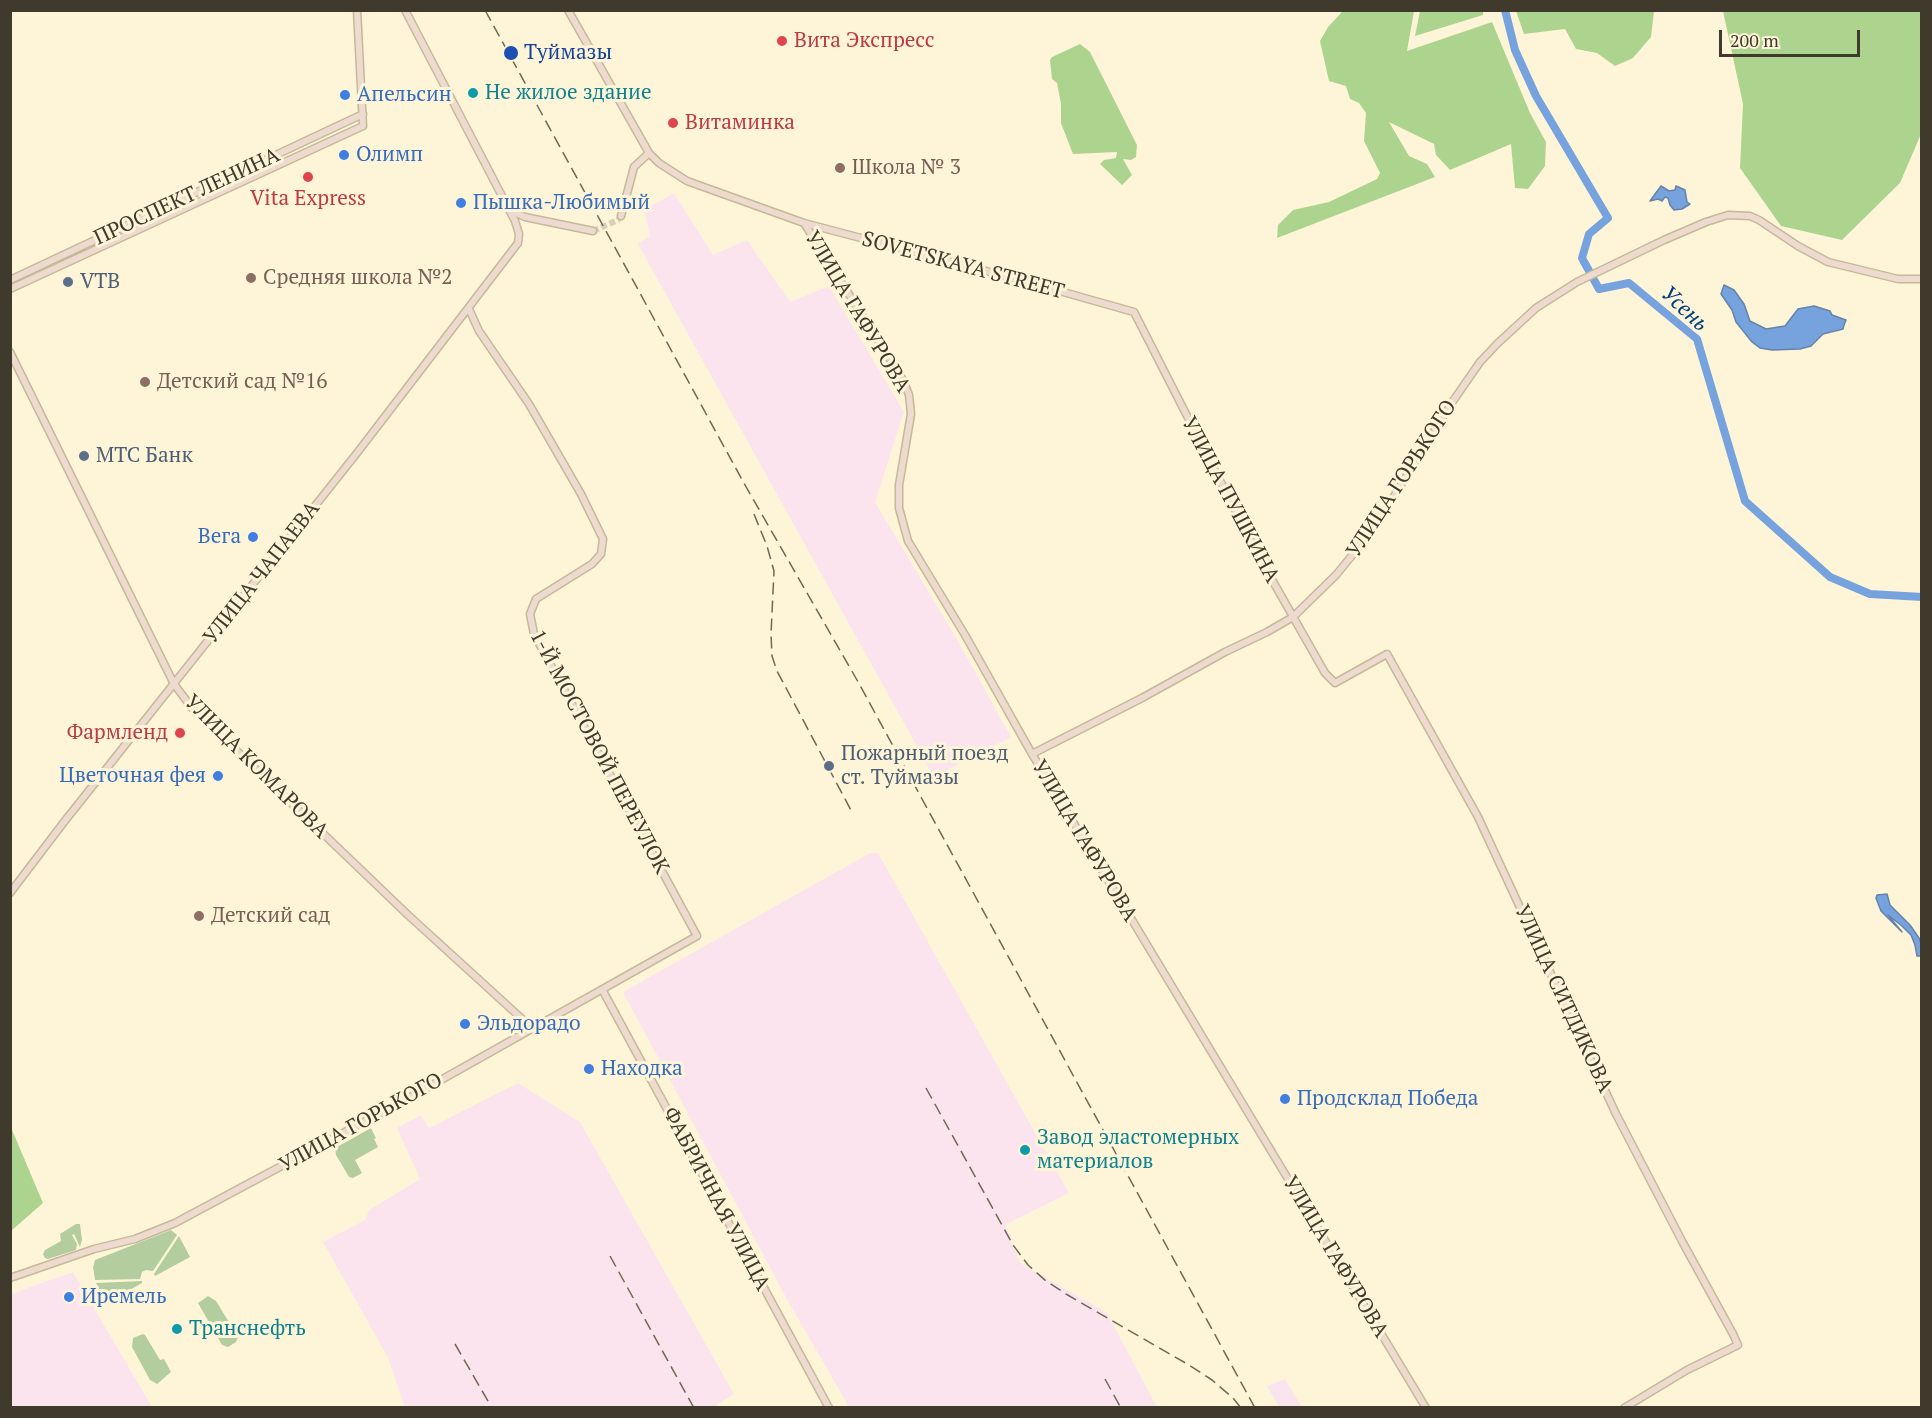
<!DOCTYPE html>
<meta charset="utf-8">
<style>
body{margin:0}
#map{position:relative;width:1932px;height:1418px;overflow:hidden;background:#fef5d8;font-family:"PT Serif",serif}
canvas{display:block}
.frame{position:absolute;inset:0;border:12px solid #3f3a2c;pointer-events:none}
.scale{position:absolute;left:1719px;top:30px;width:141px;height:27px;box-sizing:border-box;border:3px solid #3f3a2c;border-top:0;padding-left:8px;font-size:18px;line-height:21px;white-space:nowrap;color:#3f3a2c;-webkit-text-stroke:4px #fef5d8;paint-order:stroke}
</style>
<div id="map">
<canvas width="1932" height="1418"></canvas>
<div class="frame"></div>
<div class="scale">200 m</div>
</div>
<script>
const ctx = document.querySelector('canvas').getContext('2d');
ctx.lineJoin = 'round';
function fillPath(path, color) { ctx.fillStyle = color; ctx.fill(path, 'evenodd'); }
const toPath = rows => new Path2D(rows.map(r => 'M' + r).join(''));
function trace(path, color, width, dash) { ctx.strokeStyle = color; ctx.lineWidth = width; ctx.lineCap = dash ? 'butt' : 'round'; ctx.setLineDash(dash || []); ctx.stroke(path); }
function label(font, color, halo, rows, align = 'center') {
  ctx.font = font + ' "PT Serif",serif'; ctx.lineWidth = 6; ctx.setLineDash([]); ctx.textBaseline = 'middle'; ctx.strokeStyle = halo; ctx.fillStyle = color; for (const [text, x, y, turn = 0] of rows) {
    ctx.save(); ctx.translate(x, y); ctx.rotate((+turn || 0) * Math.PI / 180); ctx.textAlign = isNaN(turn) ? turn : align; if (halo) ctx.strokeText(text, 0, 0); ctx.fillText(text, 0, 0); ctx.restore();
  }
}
const industrial = toPath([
 [674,193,713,255,747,240,790,302,829,286,904,412,875,502,958,641,1011,737,934,777,638,244,650,236,644,210],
 [870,853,878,853,1069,1193,1005,1225,1020,1263,1107,1313,1157,1407,849,1407,789,1303,623,992],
 [518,1083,580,1122,734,1394,712,1408,405,1407,387,1356,323,1242,365,1220,369,1210,420,1179,397,1128,421,1115,429,1128],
 [73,1272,152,1407,11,1407,11,1294],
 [1285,1379,1302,1407,1279,1407,1267,1386]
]);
const green = toPath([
 [371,1128,376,1138,374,1139,378,1147,355,1160,362,1173,353,1178,349,1177,336,1155,335,1148],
 [76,1224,80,1224,82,1240,80,1247,74,1234,72,1235,77,1244,76,1250,48,1259,45,1258,43,1254,45,1250,61,1241,60,1234],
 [171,1230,177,1235,153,1271,146,1270,142,1272,140,1279,95,1280,93,1267,95,1260],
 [179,1236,190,1257,155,1276,154,1274],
 [142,1281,142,1283,107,1303,96,1283],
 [208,1296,216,1301,238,1337,236,1342,228,1347,222,1345,198,1303],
 [143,1334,145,1335,160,1360,164,1359,171,1372,157,1384,150,1380,132,1347,133,1338]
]);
const forest = toPath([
 [1348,11,1414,11,1407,51,1492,22,1530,113,1546,142,1545,166,1528,189,1515,188,1511,144,1450,170,1436,155,1434,144,1389,122,1409,156,1427,164,1435,177,1277,238,1278,225,1293,210,1329,202,1377,179,1380,173,1364,141,1366,113,1359,103,1350,99,1346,86,1329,81,1320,41,1328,27,1342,12],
 [1420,11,1483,11,1483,15,1415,36],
 [1516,11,1516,10,1654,11,1651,37,1633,58,1615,66,1597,53,1576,49,1565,29,1524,34],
 [1723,11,1921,11,1921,134,1900,183,1842,240,1781,226,1740,168,1743,104],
 [1080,44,1090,52,1137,145,1136,157,1131,160,1123,159,1132,175,1122,185,1100,164,1104,160,1116,158,1117,152,1073,154,1061,123,1061,104,1057,83,1052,79,1050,60,1052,57],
 [10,1125,43,1203,11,1231,10,1231]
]);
const water = toPath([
 [1661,186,1669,191,1675,190,1676,186,1685,190,1687,202,1690,204,1682,209,1674,210,1670,205,1668,198,1665,197,1662,201,1658,199,1650,201,1661,186],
 [1724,285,1734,290,1744,304,1750,321,1766,329,1785,326,1798,309,1814,306,1830,311,1832,315,1846,320,1844,325,1843,329,1823,334,1811,346,1800,349,1772,350,1760,348,1752,342,1736,322,1732,310,1721,294,1724,285],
 [1887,894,1890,905,1910,925,1919,938,1921,944,1921,956,1917,956,1915,945,1911,935,1902,926,1888,915,1902,932,1881,911,1876,898,1877,895,1887,894]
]);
const river = toPath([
 [1505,10,1515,50,1536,96,1608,218,1589,234,1582,258,1599,289,1629,283,1697,339,1745,501,1830,577,1870,594,1922,597]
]);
const secondaryTunnel = toPath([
 [593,231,618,220,621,216]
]);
const secondary = toPath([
 [568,10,649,153,659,163,687,181,804,223,1024,281,1134,312,1258,555,1325,673,1335,683,1387,654,1478,817,1616,1114,1683,1243,1733,1334,1738,1345,1687,1370,1624,1408],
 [510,210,525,217,593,231],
 [621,216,634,167,649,153],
 [804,223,903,380,909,395,911,414,899,485,899,508,908,541,965,635,1032,754,1426,1408],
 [10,280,363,114],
 [10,289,363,126,357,10],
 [10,352,174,684,192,708,408,915,532,1028],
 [1032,754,1142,698,1225,652,1267,632,1293,617,1336,575,1373,530,1453,401,1480,362,1498,343,1536,308,1577,282,1664,240,1706,222,1728,215,1750,216,1759,220,1798,246,1828,262,1898,279,1922,279],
 [10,893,64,822,357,453,518,243,519,234,515,221,405,10],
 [603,991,829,1408],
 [10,1278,94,1249,135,1239,175,1223,416,1094,697,936,534,634,530,614,536,599,592,564,601,554,603,539,581,494,529,404,479,331,469,309]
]);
const rail = toPath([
 [485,10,745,485,857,680,1255,1408],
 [754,514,767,546,774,571,771,634,772,656,777,671,853,814],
 [926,1088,1013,1245,1028,1265,1046,1281,1066,1294,1189,1365,1212,1380,1233,1398,1241,1408],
 [610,1256,694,1408],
 [455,1344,492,1408],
 [1105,1379,1121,1408]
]);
const markers = [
 [782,41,6,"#e0444e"],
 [511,53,8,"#1a4fb4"],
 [473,93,6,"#0f9aa8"],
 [345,95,6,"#3f7fe0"],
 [673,123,6,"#e0444e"],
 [344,155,6,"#3f7fe0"],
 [840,168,6,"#8d6e63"],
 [308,177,6,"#e0444e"],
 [461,203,6,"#3f7fe0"],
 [251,278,6,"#8d6e63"],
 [68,282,6,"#5c6f8a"],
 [145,382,6,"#8d6e63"],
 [84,456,6,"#5c6f8a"],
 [253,537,6,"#3f7fe0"],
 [180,733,6,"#e0444e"],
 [829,766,6,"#5c6f8a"],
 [218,776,6,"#3f7fe0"],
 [199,916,6,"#8d6e63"],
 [465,1024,6,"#3f7fe0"],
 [589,1069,6,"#3f7fe0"],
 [1285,1099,6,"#3f7fe0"],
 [1025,1150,6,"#0f9aa8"],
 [69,1297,6,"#3f7fe0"],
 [177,1329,6,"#0f9aa8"]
];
const healthNames = [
 ["Вита Экспресс",794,41],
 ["Витаминка",685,123],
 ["Vita Express",308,199,"center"],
 ["Фармленд",168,733,"right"]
];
const transitNames = [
 ["Туймазы",524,53]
];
const cultureNames = [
 ["Не жилое здание",485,93],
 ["Завод эластомерных",1037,1138],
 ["материалов",1037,1162],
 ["Транснефть",189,1329]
];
const shopNames = [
 ["Апельсин",357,95],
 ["Олимп",356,155],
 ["Пышка-Любимый",473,203],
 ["Вега",241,537,"right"],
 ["Цветочная фея",206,776,"right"],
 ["Эльдорадо",477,1024],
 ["Находка",601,1069],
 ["Продсклад Победа",1297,1099],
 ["Иремель",81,1297]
];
const educationNames = [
 ["Школа № 3",852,168],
 ["Средняя школа №2",263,278],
 ["Детский сад №16",157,382],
 ["Детский сад",211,916]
];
const streetNames = [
 ["ПРОСПЕКТ ЛЕНИНА",187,197,-25],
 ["SOVETSKAYA STREET",963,266,15],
 ["УЛИЦА ГАФУРОВА",857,312,59],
 ["УЛИЦА ГОРЬКОГО",1402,479,-57],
 ["УЛИЦА ПУШКИНА",1230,500,62],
 ["УЛИЦА ЧАПАЕВА",262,573,-52],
 ["1-Й МОСТОВОЙ ПЕРЕУЛОК",599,752,62],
 ["УЛИЦА КОМАРОВА",256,767,45],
 ["УЛИЦА ГАФУРОВА",1084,841,59],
 ["УЛИЦА СИТДИКОВА",1563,999,65],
 ["УЛИЦА ГОРЬКОГО",361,1123,-29],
 ["ФАБРИЧНАЯ УЛИЦА",716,1199,62],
 ["УЛИЦА ГАФУРОВА",1335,1257,59]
];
const serviceNames = [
 ["VTB",80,282],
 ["МТС Банк",96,456],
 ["Пожарный поезд",841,754],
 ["ст. Туймазы",841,778]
];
const waterNames = [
 ["Усень",1684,309,43]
];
fillPath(industrial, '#fce4ef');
fillPath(green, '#b3cd9f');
fillPath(forest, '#add48f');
fillPath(water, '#76a2de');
trace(water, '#6683a9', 1.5);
trace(river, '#76a2de', 8);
trace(secondaryTunnel, '#d8d0b6', 6, [6, 3]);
trace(secondary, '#c5ba97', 9);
trace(secondary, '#eedacf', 6);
trace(rail, '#6e6856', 1.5, [12, 6]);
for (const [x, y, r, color] of markers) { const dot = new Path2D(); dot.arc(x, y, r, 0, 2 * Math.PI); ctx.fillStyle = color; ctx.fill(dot); trace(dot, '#fef5d8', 2); }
label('21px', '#be3a42', '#fef5d8', healthNames, 'left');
label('21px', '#164399', '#fef5d8', transitNames, 'left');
label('21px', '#0d838f', '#fef5d8', cultureNames, 'left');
label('21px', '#366cbe', '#fef5d8', shopNames, 'left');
label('21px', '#785e54', '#fef5d8', educationNames, 'left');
label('21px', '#3f3a2c', '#fef5d8', streetNames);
label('21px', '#4e5e75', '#fef5d8', serviceNames, 'left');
label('italic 22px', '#003c82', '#fef5d8', waterNames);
</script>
